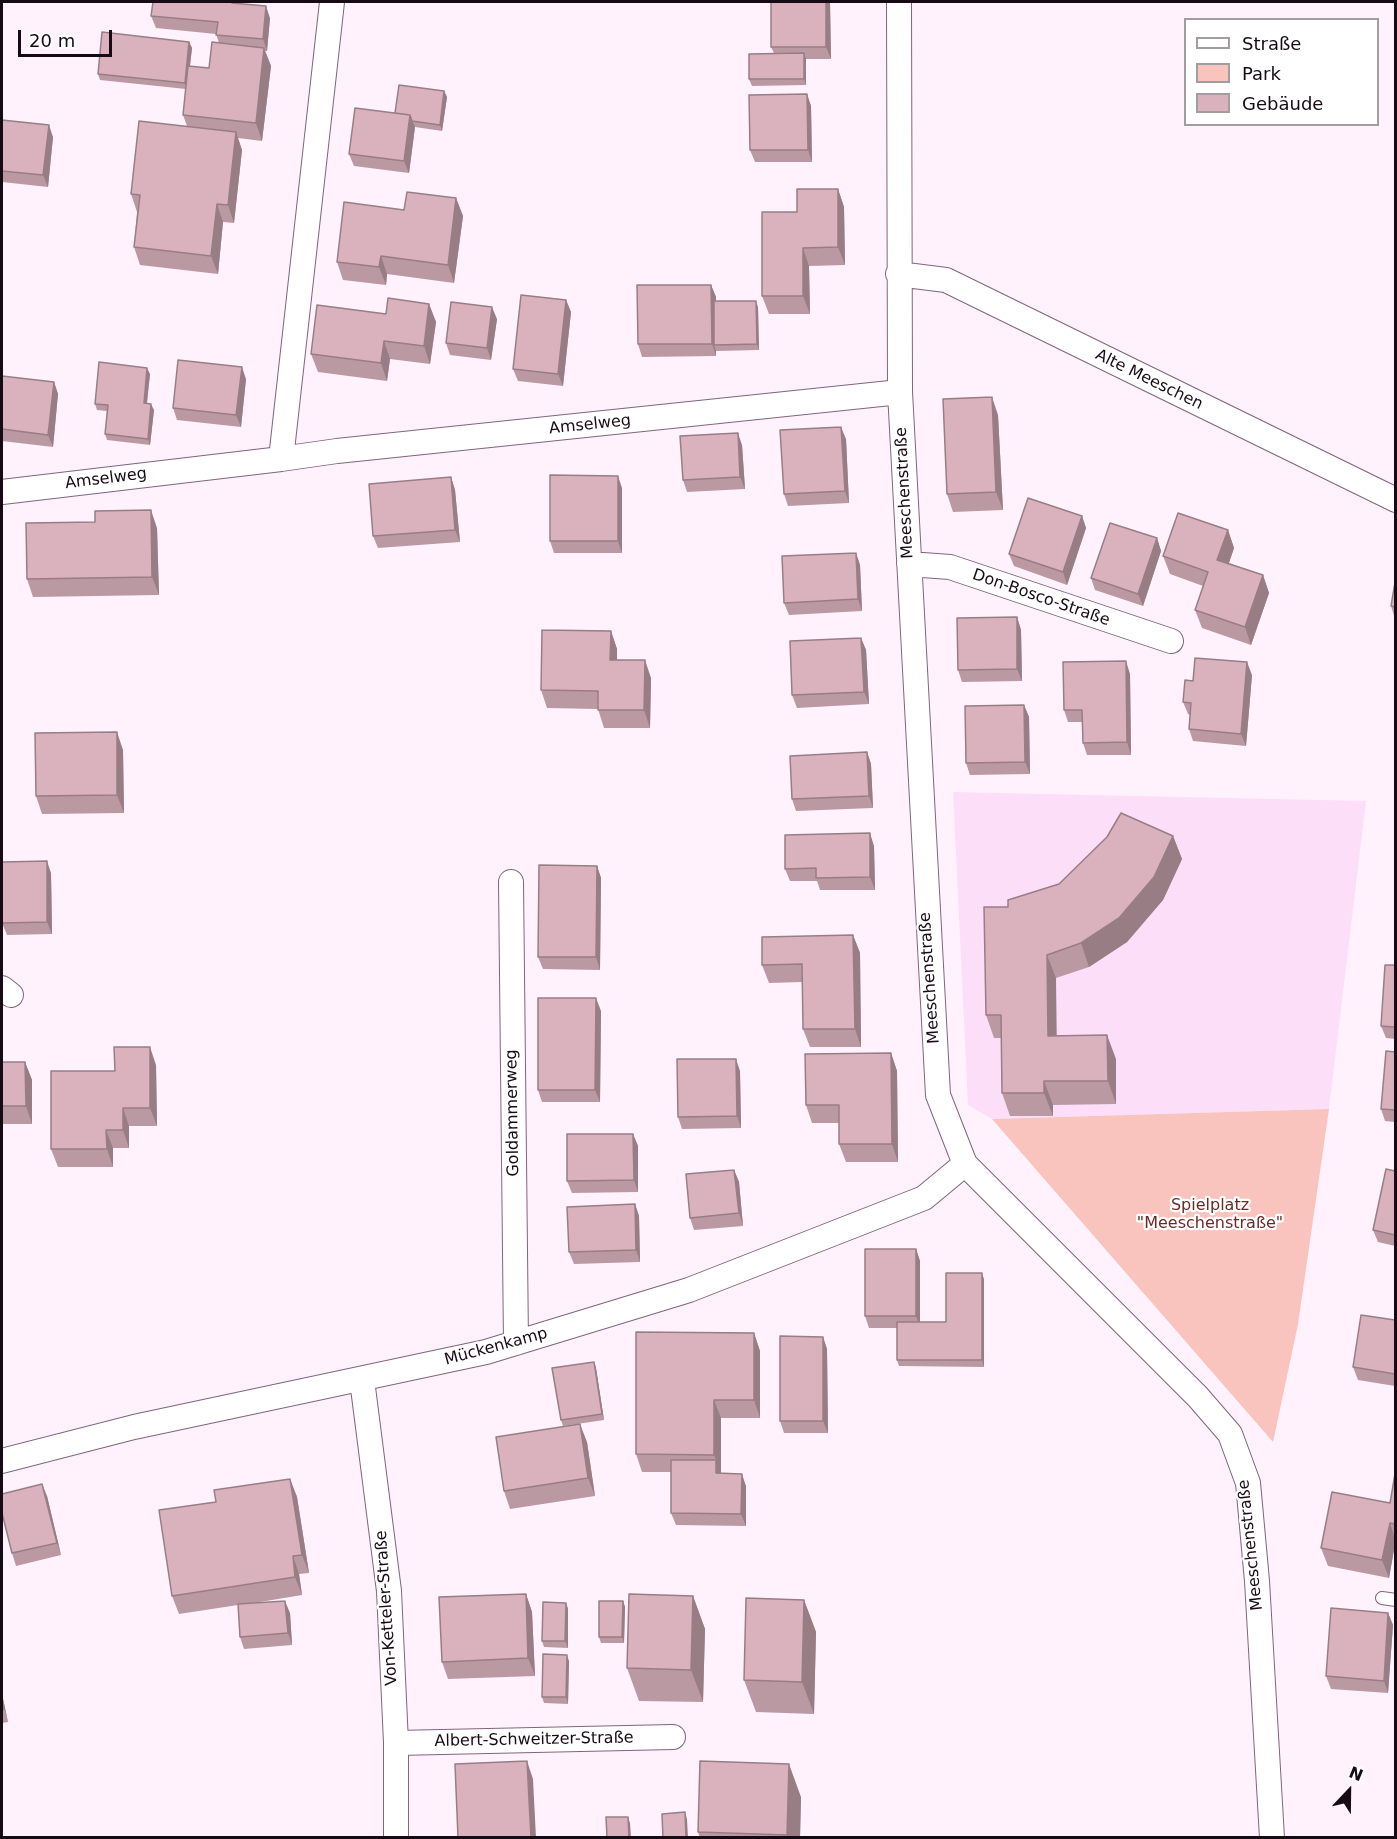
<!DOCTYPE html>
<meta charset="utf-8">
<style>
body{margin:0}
#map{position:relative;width:1397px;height:1839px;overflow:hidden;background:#fff2fc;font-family:"DejaVu Sans",sans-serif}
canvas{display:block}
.frame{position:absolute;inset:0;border:3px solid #160b14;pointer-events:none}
.legend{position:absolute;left:1184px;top:18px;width:195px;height:108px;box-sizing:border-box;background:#fff;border:2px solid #a29da1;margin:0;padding:8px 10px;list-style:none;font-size:18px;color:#160b14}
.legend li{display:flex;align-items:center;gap:12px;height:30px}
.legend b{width:30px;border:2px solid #a29da1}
.north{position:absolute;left:1319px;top:1761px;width:60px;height:60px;-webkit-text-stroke:4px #fff;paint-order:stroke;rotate:22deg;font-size:16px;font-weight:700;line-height:24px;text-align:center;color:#160b14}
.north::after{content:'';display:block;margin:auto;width:21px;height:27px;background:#160b14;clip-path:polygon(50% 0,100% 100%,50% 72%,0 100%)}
.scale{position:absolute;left:18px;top:30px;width:94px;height:27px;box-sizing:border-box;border:3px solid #160b14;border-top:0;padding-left:8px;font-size:18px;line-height:21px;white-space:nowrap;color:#160b14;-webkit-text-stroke:4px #fff;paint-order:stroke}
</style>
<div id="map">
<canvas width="1397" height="1839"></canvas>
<div class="frame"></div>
<ul class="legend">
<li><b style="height:8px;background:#fff"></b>Straße</li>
<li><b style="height:16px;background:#f9c4be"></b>Park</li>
<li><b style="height:16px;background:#dab2be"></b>Gebäude</li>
</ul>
<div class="north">N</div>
<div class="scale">20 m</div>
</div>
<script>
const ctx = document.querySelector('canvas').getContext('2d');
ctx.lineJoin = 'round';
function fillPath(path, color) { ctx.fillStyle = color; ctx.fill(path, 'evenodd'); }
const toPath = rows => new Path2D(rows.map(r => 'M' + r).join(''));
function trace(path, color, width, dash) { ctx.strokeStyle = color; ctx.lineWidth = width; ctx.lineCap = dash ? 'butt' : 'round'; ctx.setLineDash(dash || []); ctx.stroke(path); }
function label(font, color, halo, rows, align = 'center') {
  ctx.font = font + ' "DejaVu Sans",sans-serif'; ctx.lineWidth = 4.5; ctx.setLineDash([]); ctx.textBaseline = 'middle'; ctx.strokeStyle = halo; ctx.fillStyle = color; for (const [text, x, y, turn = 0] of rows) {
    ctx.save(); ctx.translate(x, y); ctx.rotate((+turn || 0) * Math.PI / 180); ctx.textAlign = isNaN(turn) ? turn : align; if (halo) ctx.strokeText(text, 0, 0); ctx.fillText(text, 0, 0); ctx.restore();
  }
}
const built = toPath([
 [953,792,1366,801,1329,1109,992,1119,968,1105]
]);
const green = toPath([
 [1329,1109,1298,1324,1273,1442,992,1119]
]);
const lane = toPath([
 [1382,1598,1396,1600]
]);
const street = toPath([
 [332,2,281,459,337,451,900,392],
 [899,2,900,392,938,1095,965,1164,1198,1397,1230,1434,1248,1483,1257,1581,1272,1838],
 [898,274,946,280,1396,500],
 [2,492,281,459],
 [909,564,950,567,1171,641],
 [511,882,516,1343],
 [2,988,11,995],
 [362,1380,389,1591,396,1743,396,1838],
 [2,1461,134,1427,486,1352,689,1290,924,1198,965,1164],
 [396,1743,673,1737]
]);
const wall = toPath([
 [830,2,831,59,806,59,806,85,752,86,749,79,774,53,771,47],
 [237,3,270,18,267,51,265,51,271,66,262,141,238,138,242,150,234,223,223,222,218,274,140,265,134,247,137,212,131,194,187,126,183,115,186,89,100,80,98,74,189,42,192,48,190,66,209,68,219,43,216,34,156,28,151,16],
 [444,91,447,97,442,131,415,127,409,173,354,166,349,154,395,113],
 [807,94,811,106,812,162,755,162,750,150],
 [2,120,53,137,48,187,2,182],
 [838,189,844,207,845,265,809,266,810,314,769,314,762,296,797,212],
 [456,198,463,216,454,283,387,274,386,285,343,280,337,262,404,210],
 [711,285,716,297,716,301,758,307,759,350,716,351,716,356,642,357,638,344],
 [566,300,571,312,563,386,518,381,513,369],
 [429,304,436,322,430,364,390,359,387,381,318,372,311,354,386,314],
 [497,319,491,360,450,355,446,343],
 [150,374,147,404,154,410,150,445,107,440,105,434,107,411,97,410,95,404],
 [2,376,54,382,58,394,53,447,2,441],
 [246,379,241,427,177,420,173,408],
 [998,415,1003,510,953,512,947,494],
 [846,439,849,503,788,506,784,494],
 [742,445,745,489,687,492,683,480],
 [451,477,455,490,460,542,378,548,373,536],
 [622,488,622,553,554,553,550,541],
 [1082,516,1086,528,1067,585,1014,566,1009,554],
 [95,522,157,528,159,595,33,597,27,579],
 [1228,530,1234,548,1229,563,1263,575,1269,593,1251,645,1202,628,1195,610,1203,586,1170,574,1163,556],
 [1157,538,1161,551,1143,606,1095,590,1091,578],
 [856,553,860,565,862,611,789,615,784,603],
 [1395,582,1395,619,1391,606],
 [1017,617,1021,630,1022,681,962,682,958,670],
 [611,631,617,649,617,660,651,678,650,728,604,728,598,709,547,708,541,690],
 [861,638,866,650,869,704,797,708,792,695],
 [1130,674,1131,755,1087,755,1083,743,1083,722,1068,722,1064,710],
 [1252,675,1246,746,1193,741,1189,729,1190,715,1188,714,1183,702,1193,681],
 [1024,705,1029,717,1030,774,970,775,966,763],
 [123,750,124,813,42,814,36,796],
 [867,752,871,764,873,808,796,811,792,799],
 [1173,836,1182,859,1163,900,1127,942,1089,967,1056,978,1056,1036,1116,1059,1116,1104,1053,1105,1053,1116,1010,1116,1002,1093,1001,1038,994,1038,986,1015,1008,907],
 [874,846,875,890,820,890,817,881,790,881,785,869],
 [597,866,601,878,600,970,543,969,538,957],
 [51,873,52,934,7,935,2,923],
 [853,935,860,953,861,1047,810,1047,803,1029,803,982,769,983,762,965],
 [1395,965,1395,1039,1386,1038,1381,1026],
 [601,1011,600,1102,542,1102,538,1090],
 [1395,1052,1395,1122,1385,1121,1381,1109],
 [891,1053,897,1071,898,1162,846,1162,839,1144,839,1123,812,1123,806,1105],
 [2,1062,25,1062,32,1080,32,1124,2,1124],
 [156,1065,157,1126,129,1126,129,1148,113,1148,113,1167,58,1167,51,1149,115,1071],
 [740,1071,741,1128,682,1129,678,1117],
 [633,1134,638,1146,638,1192,572,1193,567,1181],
 [734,1170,739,1182,743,1226,694,1230,690,1218],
 [1395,1171,1395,1246,1378,1242,1373,1230],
 [635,1204,639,1216,640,1262,574,1264,569,1252],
 [916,1249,920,1261,920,1322,946,1322,984,1279,984,1367,899,1366,897,1360,897,1328,869,1328,865,1316],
 [1395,1320,1395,1386,1358,1380,1353,1367],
 [754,1333,760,1351,760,1418,721,1418,720,1473,746,1486,746,1526,676,1525,671,1513,671,1472,642,1472,636,1454],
 [823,1337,827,1349,828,1433,784,1433,780,1421],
 [594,1362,596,1368,604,1420,563,1426,561,1420],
 [587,1442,595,1496,510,1509,504,1491],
 [1395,1474,1395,1544,1389,1578,1328,1566,1321,1548,1390,1503],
 [290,1479,297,1497,309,1573,299,1574,302,1595,248,1604,290,1613,292,1645,244,1649,240,1637,238,1605,179,1614,172,1596,216,1502],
 [47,1496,61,1555,16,1566,12,1553],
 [526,1594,532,1612,535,1676,448,1679,442,1662],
 [693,1596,705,1629,703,1702,639,1701,627,1668],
 [804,1600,816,1632,814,1714,756,1712,744,1680],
 [623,1601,625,1607,624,1643,601,1643,599,1637],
 [566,1603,568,1609,568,1648,544,1647,542,1641],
 [1388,1613,1393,1625,1388,1693,1331,1689,1326,1676],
 [569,1661,568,1704,544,1703,542,1697],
 [2,1694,8,1722,2,1723],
 [801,1797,800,1838,700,1838,698,1832]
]);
const shadedWall = toPath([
 [826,2,830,2,831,59,826,47],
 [266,6,270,18,267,51,263,39],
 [189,42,192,48,187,89,185,83],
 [264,48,271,66,262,141,256,123],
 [804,53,806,59,806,85,804,79],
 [444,91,447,97,442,131,440,125],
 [807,94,811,106,812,162,808,150],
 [410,115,415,127,409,173,404,161],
 [49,125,53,137,48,187,43,175],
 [236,132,242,150,234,223,228,205],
 [838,189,844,207,845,265,838,247],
 [456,198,463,216,454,283,448,265],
 [217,204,223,222,218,274,211,256],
 [803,248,809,266,810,314,803,296],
 [381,256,387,274,386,285,379,267],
 [711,285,716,297,716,345,714,345,716,351,716,356,712,344],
 [566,300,571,312,563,386,558,374],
 [756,301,758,307,759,350,757,344],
 [429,304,436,322,430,364,424,346],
 [492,307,497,319,491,360,487,348],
 [384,341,390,359,387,381,381,363],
 [242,367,246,379,241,427,236,415],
 [147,368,150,374,146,409,144,403],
 [54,382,58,394,53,447,48,435],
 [992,397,998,415,1003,510,996,492],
 [151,404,154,410,150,445,148,439],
 [841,427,846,439,849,503,845,491],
 [738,433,742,445,745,489,740,477],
 [618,476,622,488,622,553,618,541],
 [451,477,455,490,460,542,455,530],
 [151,510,157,528,159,595,152,577],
 [1082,516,1086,528,1067,585,1063,572],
 [1228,530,1234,548,1224,577,1217,560],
 [1157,538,1161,551,1143,606,1138,594],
 [856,553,860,565,862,611,858,599],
 [1263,575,1269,593,1251,645,1245,627],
 [1017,617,1021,630,1022,681,1017,669],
 [611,631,617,649,617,677,610,660],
 [861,638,866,650,869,704,864,692],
 [645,660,651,678,650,728,644,710],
 [1126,661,1130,674,1131,755,1127,742],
 [1247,662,1252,675,1246,746,1241,734],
 [1024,705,1029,717,1030,774,1025,762],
 [117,732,123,750,124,813,117,795],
 [867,752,871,764,873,808,869,796],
 [870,833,874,846,875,890,870,877],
 [1173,836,1182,859,1163,900,1127,942,1089,967,1081,943],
 [47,861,51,873,52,934,47,922],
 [597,866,601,878,600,970,596,957],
 [853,935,860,953,861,1047,855,1029],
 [1047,955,1056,978,1057,1059,1048,1036],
 [596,998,601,1011,600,1102,595,1090],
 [1107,1035,1116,1059,1116,1104,1108,1081],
 [150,1047,156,1065,157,1126,150,1108],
 [891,1053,897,1071,898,1162,892,1144],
 [736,1059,740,1071,741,1128,737,1116],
 [25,1062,32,1080,32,1124,26,1106],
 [1044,1081,1053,1105,1053,1116,1044,1093],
 [123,1108,129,1126,129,1148,123,1130],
 [106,1130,113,1148,113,1167,107,1149],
 [633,1134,638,1146,638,1192,634,1180],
 [734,1170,739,1182,743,1226,739,1213],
 [635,1204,639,1216,640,1262,636,1250],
 [916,1249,920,1261,920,1328,916,1316],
 [982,1273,984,1279,984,1367,982,1360],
 [754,1333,760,1351,760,1418,754,1400],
 [823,1337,827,1349,828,1433,823,1421],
 [594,1362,596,1368,604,1420,602,1414],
 [714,1400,721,1418,721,1486,716,1473,716,1460,714,1455],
 [580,1424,587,1442,595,1496,588,1478],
 [742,1474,746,1486,746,1526,741,1514],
 [290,1479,297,1497,309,1573,302,1555],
 [42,1484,47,1496,61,1555,57,1543],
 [1390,1523,1395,1539,1395,1544,1389,1578,1382,1560],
 [293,1556,299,1574,302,1595,295,1577],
 [526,1594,532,1612,535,1676,528,1658],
 [693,1596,705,1629,703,1702,691,1670],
 [804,1600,816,1632,814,1714,802,1682],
 [285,1601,290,1613,292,1645,288,1633],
 [623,1601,625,1607,624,1643,622,1637],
 [566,1603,568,1609,568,1648,565,1641],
 [1388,1613,1393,1625,1388,1693,1384,1681],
 [567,1655,569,1661,568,1704,566,1697],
 [2,1694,8,1722,2,1700],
 [527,1761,533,1779,536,1838,531,1838],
 [789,1764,801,1797,800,1838,788,1838,787,1835],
 [685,1812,687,1819,688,1838,686,1838],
 [628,1817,630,1823,631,1838,629,1838]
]);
const building = toPath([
 [153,2,232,2,232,3,266,6,263,39,216,35,218,22,151,16,153,2],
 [771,2,826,2,826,47,771,47,771,2],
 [102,32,189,42,185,83,98,74,102,32],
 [212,42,264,48,256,123,183,115,188,66,209,68,212,42],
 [804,53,804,79,749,79,749,54,804,53],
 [399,85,444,91,440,125,412,121,410,115,395,113,399,85],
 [807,94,808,150,750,150,749,95,807,94],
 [355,108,410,115,404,161,349,154,355,108],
 [2,120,49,125,43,175,2,171,2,120],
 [139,121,236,132,228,205,217,204,211,256,134,247,140,195,131,194,139,121],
 [797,189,838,189,838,247,803,248,803,296,762,296,762,212,797,212,797,189],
 [407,192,456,198,448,265,381,256,379,267,337,262,344,202,404,210,407,192],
 [637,285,711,285,712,344,638,344,637,285],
 [521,295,566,300,558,374,513,369,521,295],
 [388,298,429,304,424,346,384,341,381,363,311,354,317,305,386,314,388,298],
 [714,301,756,301,757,344,714,345,714,301],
 [451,302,492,307,487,348,446,343,451,302],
 [178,360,242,367,236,415,173,408,178,360],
 [99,362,147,368,144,403,151,404,148,439,105,434,108,405,95,404,99,362],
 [2,376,54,382,48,435,2,429,2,376],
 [992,397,996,492,947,494,943,399,992,397],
 [841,427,845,491,784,494,780,430,841,427],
 [738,433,740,477,683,480,680,436,738,433],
 [550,475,618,476,618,541,550,541,550,475],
 [451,477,455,530,373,536,369,484,451,477],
 [1028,498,1082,516,1063,572,1009,554,1028,498],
 [151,510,152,577,27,579,26,523,95,522,95,511,151,510],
 [1178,513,1228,530,1217,560,1263,575,1245,627,1195,610,1208,572,1163,556,1178,513],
 [1110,523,1157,538,1138,594,1091,578,1110,523],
 [856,553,858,599,784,603,782,556,856,553],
 [1395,582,1395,607,1391,606,1395,582],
 [1017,617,1017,669,958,670,957,618,1017,617],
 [542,630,611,631,610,660,645,660,644,710,598,710,598,691,541,690,542,630],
 [861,638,864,692,792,695,790,641,861,638],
 [1195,658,1247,662,1241,734,1189,729,1191,703,1183,702,1185,680,1193,681,1195,658],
 [1126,661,1127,742,1083,743,1082,710,1064,710,1063,662,1126,661],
 [1024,705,1025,762,966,763,965,706,1024,705],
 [117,732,117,795,36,796,35,733,117,732],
 [867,752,869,796,792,799,790,756,867,752],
 [1121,813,1173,836,1154,877,1119,918,1081,943,1047,955,1048,1036,1107,1035,1108,1081,1044,1081,1044,1093,1002,1093,1001,1015,986,1015,984,907,1008,907,1008,900,1059,884,1107,837,1121,813],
 [870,833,870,877,816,878,816,868,785,869,785,835,870,833],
 [47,861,47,922,2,923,2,862,47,861],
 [539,865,597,866,596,957,538,957,539,865],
 [853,935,855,1029,803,1029,802,964,762,965,762,937,853,935],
 [1385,965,1395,965,1395,1027,1381,1026,1385,965],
 [538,998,596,998,595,1090,538,1090,538,998],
 [114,1047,150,1047,150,1108,123,1108,123,1130,106,1130,107,1149,51,1149,51,1071,115,1071,114,1047],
 [1386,1051,1395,1052,1395,1110,1381,1109,1386,1051],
 [891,1053,892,1144,839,1144,839,1105,806,1105,805,1054,891,1053],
 [677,1059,736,1059,737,1116,678,1117,677,1059],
 [2,1062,25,1062,26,1106,2,1106,2,1062],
 [567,1134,633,1134,634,1180,567,1181,567,1134],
 [1386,1169,1395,1171,1395,1235,1373,1230,1386,1169],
 [734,1170,739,1213,690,1218,686,1174,734,1170],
 [635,1204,636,1250,569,1252,567,1207,635,1204],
 [865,1249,916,1249,916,1316,865,1316,865,1249],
 [946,1273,982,1273,982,1360,897,1360,897,1322,946,1322,946,1273],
 [1361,1315,1395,1320,1395,1374,1353,1367,1361,1315],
 [636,1332,754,1333,754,1400,714,1400,714,1455,636,1454,636,1332],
 [780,1336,823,1337,823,1421,780,1421,780,1336],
 [594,1362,602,1414,561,1420,552,1368,594,1362],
 [580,1424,588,1478,504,1491,496,1437,580,1424],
 [671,1460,716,1460,716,1473,742,1474,741,1514,671,1513,671,1460],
 [1395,1474,1395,1524,1390,1523,1382,1560,1321,1548,1332,1492,1390,1503,1395,1474],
 [290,1479,302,1555,293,1556,295,1577,172,1596,159,1510,216,1502,214,1490,290,1479],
 [42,1484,57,1543,12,1553,2,1513,2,1494,42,1484],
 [526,1594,528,1658,442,1662,439,1597,526,1594],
 [629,1594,693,1596,691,1670,627,1668,629,1594],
 [746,1598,804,1600,802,1682,744,1680,746,1598],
 [285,1601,288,1633,240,1637,238,1604,285,1601],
 [599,1601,623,1601,622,1637,599,1637,599,1601],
 [543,1602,566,1603,565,1641,542,1641,543,1602],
 [1331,1608,1388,1613,1384,1681,1326,1676,1331,1608],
 [543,1654,567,1655,566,1697,542,1697,543,1654],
 [2,1700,4,1709,2,1710,2,1700],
 [527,1761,531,1838,458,1838,455,1764,527,1761],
 [700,1761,789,1764,787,1835,698,1832,700,1761],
 [685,1812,686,1838,663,1838,662,1814,685,1812],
 [606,1817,628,1817,629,1838,607,1838,606,1817]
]);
const streetNames = [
 ["Alte Meeschen",1149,380,26],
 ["Amselweg",590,425,-6],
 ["Amselweg",106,479,-7],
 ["Meeschenstraße",905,493,-93],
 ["Don-Bosco-Straße",1041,598,19],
 ["Meeschenstraße",930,978,-94],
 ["Goldammerweg",513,1113,-91],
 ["Mückenkamp",496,1347,-15],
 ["Meeschenstraße",1251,1545,-96],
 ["Von-Ketteler-Straße",387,1608,-94],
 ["Albert-Schweitzer-Straße",534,1740,-1]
];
const parkNames = [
 ["Spielplatz",1210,1206],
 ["\"Meeschenstraße\"",1210,1224]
];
fillPath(built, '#fddef8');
fillPath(green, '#f9c4be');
trace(lane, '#80657c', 14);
trace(street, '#80657c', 26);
trace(lane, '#fff', 12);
trace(street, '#fff', 24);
fillPath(wall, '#bb99a3');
fillPath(shadedWall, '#997d85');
fillPath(building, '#dab2be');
trace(building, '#997d85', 1.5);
label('16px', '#160b14', '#fff', streetNames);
label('16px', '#6a2a25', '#fff', parkNames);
</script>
